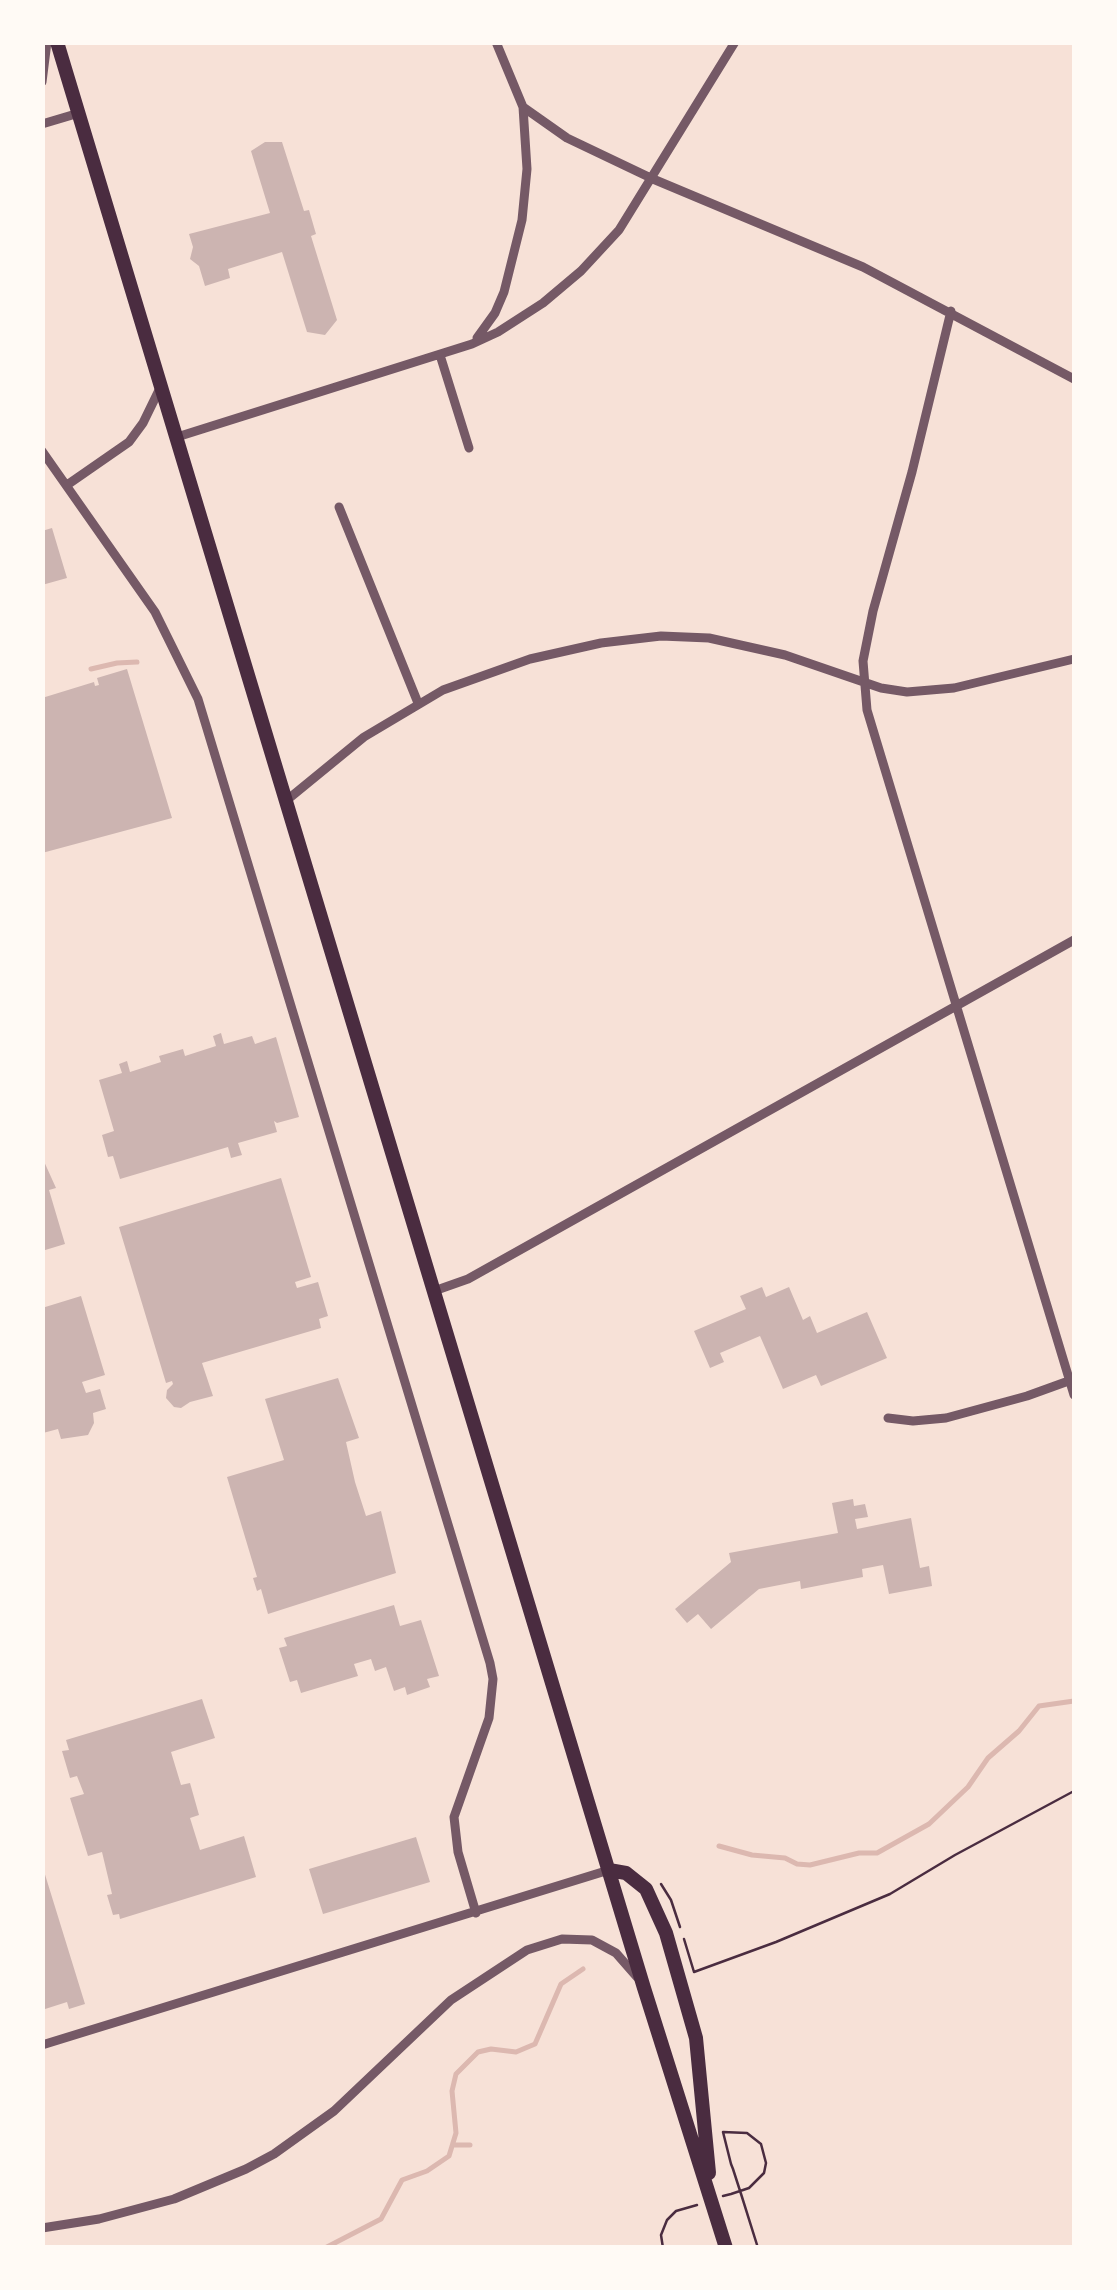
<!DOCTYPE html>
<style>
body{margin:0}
#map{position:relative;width:1117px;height:2290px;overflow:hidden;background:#f7e1d7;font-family:"Nunito Sans",sans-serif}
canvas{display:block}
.frame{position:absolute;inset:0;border:45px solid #fffaf5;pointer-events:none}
</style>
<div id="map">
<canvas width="1117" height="2290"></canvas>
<div class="frame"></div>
</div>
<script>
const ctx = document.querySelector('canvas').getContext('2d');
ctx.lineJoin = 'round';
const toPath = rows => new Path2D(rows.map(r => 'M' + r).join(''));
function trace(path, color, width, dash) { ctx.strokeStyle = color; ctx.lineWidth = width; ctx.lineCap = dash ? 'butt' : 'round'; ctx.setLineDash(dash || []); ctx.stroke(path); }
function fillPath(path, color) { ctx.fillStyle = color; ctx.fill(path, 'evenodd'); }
const stream = toPath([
 [91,669,117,663,137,662],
 [719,1846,752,1855,785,1858,797,1864,810,1865,859,1853,877,1853,929,1824,968,1787,988,1758,1019,1731,1039,1706,1074,1701],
 [454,2145,470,2145],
 [325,2248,381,2219,402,2180,427,2171,449,2156,456,2133,452,2091,456,2074,478,2052,491,2049,516,2052,535,2044,561,1984,583,1969]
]);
const building = toPath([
 [265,142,282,142,304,211,309,210,316,234,311,236,337,320,325,335,307,332,282,252,228,269,230,278,205,286,199,266,190,259,193,247,189,234,270,213,251,151],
 [52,528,67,578,42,585,42,531],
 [127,669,172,818,42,853,42,698,94,682,95,686,99,685,97,678],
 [221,1033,224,1044,252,1036,255,1044,276,1037,299,1117,277,1123,274,1121,277,1132,238,1143,242,1155,231,1158,228,1147,120,1179,113,1156,108,1157,102,1135,114,1131,99,1080,122,1073,119,1064,127,1061,130,1072,161,1062,159,1056,183,1049,185,1056,216,1046,213,1036],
 [42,1157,56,1188,49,1190,65,1244,42,1251],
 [281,1178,311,1277,295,1282,297,1288,318,1282,328,1316,319,1319,321,1328,202,1363,213,1396,190,1402,181,1408,174,1407,166,1398,167,1390,173,1384,172,1381,166,1383,119,1227],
 [762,1287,766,1297,789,1287,803,1320,810,1316,817,1333,867,1312,887,1358,821,1386,816,1375,783,1389,760,1336,720,1353,724,1362,710,1368,694,1331,746,1309,740,1296],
 [81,1296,105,1375,82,1382,86,1393,100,1389,106,1409,93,1413,94,1423,88,1435,61,1439,58,1429,43,1433,42,1430,42,1308],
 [338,1378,359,1438,346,1442,355,1482,366,1516,381,1511,396,1573,268,1614,261,1589,257,1591,253,1578,257,1577,227,1477,284,1460,265,1399],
 [853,1499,854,1506,865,1504,868,1517,855,1519,857,1529,911,1518,920,1568,929,1566,932,1586,889,1594,883,1565,862,1569,863,1577,801,1589,800,1581,759,1589,711,1629,698,1614,687,1623,675,1609,731,1562,729,1553,838,1533,832,1503],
 [394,1605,400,1626,421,1620,439,1676,427,1679,430,1687,407,1695,405,1687,394,1691,386,1667,375,1671,371,1659,354,1664,358,1676,301,1693,297,1680,290,1682,279,1648,287,1646,284,1638],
 [202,1699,215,1738,171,1752,181,1785,190,1783,199,1815,190,1818,200,1850,244,1836,256,1877,120,1919,119,1914,113,1915,107,1895,112,1894,102,1852,88,1856,70,1798,84,1794,77,1776,70,1778,62,1751,69,1750,66,1740],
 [416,1837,430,1882,323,1914,309,1869],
 [43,1868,85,2004,69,2009,67,2002,42,2010]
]);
const path = toPath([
 [661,1884,671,1900,680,1927],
 [684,1939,694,1972,776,1942,890,1894,955,1855,1074,1791],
 [723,2196,731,2194,749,2188,764,2173,766,2163,761,2144,747,2133,723,2132,731,2164,733,2169,742,2197,758,2248],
 [663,2248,661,2235,667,2220,676,2211,697,2205]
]);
const minor = toPath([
 [496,42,523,107,567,138,653,179,863,267,1074,379],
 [42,82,47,42],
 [42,124,79,113],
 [951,311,912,472,873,611,863,661,867,710,1074,1395],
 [477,338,495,313,504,292,522,220,527,169,523,107],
 [440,355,469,448],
 [177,437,472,344,498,332,543,303,581,271,619,230,735,42],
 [42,451,155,612,198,699,490,1663,493,1679,489,1718,454,1817,458,1852,476,1913],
 [67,485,129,442,143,423,161,386],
 [339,507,418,703],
 [287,800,364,737,443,690,530,659,601,643,661,636,709,638,785,655,881,688,907,692,954,688,1074,659],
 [434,1291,468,1279,1074,940],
 [888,1418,913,1421,946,1418,1027,1396,1074,1379],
 [42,2045,609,1870],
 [42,2228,99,2219,174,2199,246,2169,274,2154,334,2111,451,2000,527,1950,562,1939,592,1940,616,1953,637,1977]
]);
const trunk = toPath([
 [57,42,644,1988,726,2248],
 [609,1870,626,1873,646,1889,666,1933,696,2038,709,2173]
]);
trace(stream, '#dcb8b0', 5);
fillPath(building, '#ccb4b1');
trace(path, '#4a2c40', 2.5);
trace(minor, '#755966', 9);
trace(trunk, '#4a2c40', 14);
</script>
